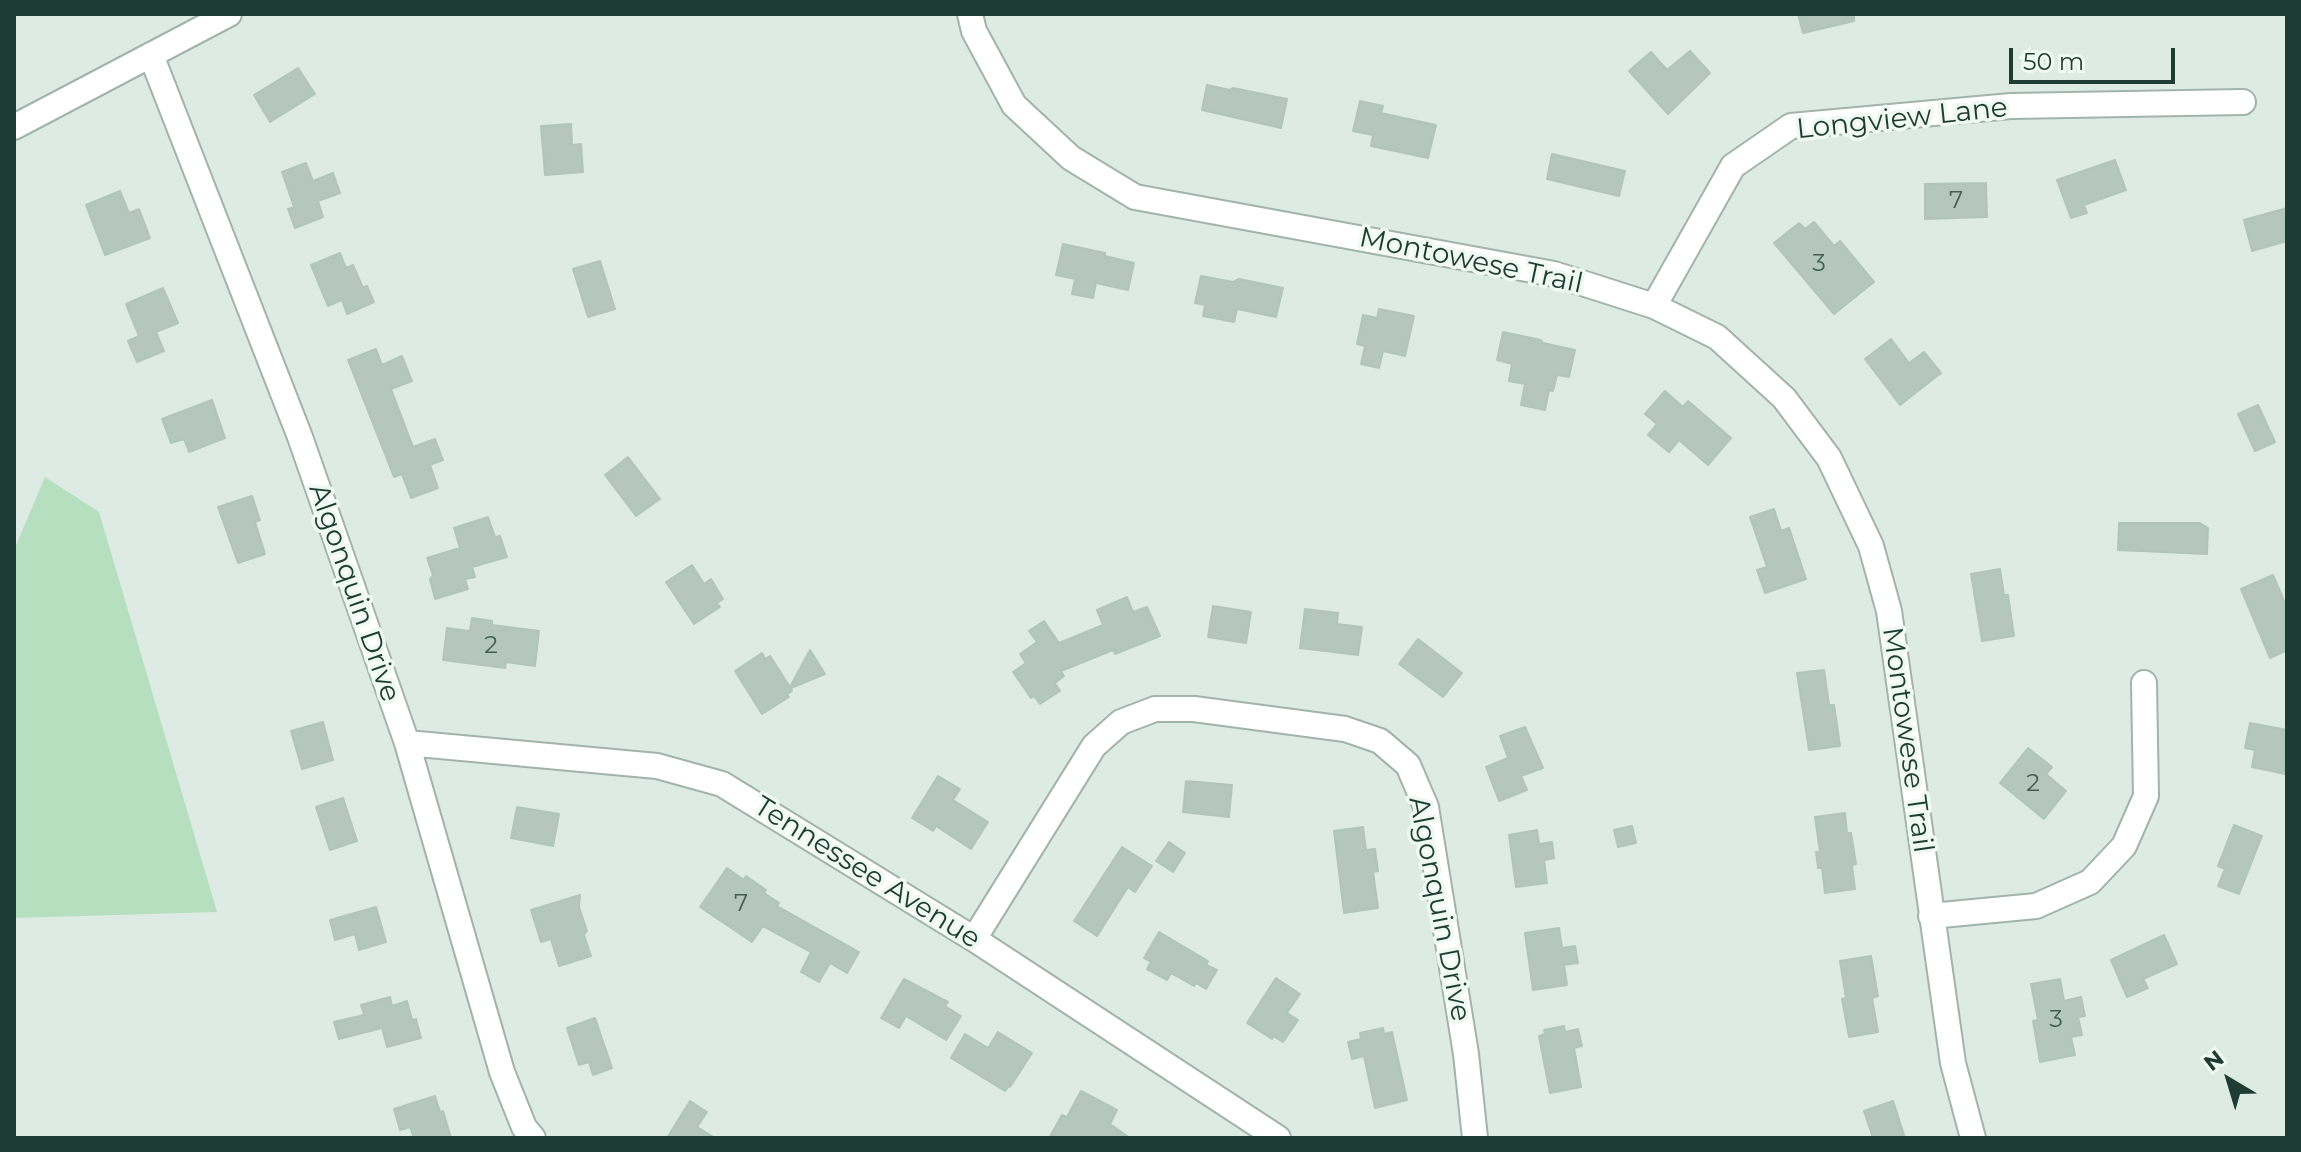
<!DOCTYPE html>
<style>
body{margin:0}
#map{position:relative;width:2301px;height:1152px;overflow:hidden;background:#deebe5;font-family:Montserrat,sans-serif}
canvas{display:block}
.frame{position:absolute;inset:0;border:16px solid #1e3c33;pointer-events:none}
.north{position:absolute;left:2189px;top:1040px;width:80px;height:80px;-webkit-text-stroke:6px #eff8f3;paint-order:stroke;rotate:322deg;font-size:22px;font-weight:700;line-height:32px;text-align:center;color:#1e3c33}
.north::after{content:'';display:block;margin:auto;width:28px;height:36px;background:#1e3c33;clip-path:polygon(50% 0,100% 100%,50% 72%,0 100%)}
.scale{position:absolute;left:2009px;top:48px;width:166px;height:36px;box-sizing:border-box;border:4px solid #1e3c33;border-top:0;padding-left:10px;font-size:24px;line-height:28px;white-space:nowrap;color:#1e3c33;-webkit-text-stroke:6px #eff8f3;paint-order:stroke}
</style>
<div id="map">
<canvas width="2301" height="1152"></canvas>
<div class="frame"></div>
<div class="north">N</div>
<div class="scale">50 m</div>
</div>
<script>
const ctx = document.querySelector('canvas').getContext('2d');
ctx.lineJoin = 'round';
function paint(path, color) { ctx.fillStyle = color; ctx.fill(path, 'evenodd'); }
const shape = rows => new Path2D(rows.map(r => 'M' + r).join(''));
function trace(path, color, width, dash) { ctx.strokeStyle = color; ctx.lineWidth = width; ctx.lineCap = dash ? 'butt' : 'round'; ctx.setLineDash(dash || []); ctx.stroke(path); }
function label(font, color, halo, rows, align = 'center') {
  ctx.font = font + ' Montserrat,sans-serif'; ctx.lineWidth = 7; ctx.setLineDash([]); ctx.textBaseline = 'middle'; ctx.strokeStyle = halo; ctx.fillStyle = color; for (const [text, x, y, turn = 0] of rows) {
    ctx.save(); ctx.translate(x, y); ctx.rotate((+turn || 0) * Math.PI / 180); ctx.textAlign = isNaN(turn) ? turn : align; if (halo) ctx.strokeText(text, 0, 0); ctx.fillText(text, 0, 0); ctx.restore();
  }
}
paint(shape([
 [45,477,99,512,217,912,14,918,14,550]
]), '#b5dfbf');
const building = shape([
 [1798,14,1854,14,1854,21,1803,33,1798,14],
 [1690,51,1710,73,1668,114,1629,71,1651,52,1667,70,1690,51],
 [298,68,315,94,270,122,254,95,298,68],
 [1207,85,1230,90,1233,88,1287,99,1281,128,1202,110,1207,85],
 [1360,101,1383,106,1381,113,1436,125,1428,158,1371,146,1373,135,1353,131,1360,101],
 [571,124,572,145,581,144,583,172,545,175,541,126,571,124],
 [1552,154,1625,171,1619,196,1547,179,1552,154],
 [2115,160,2126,190,2084,205,2087,213,2071,218,2057,180,2115,160],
 [306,163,313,181,333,173,340,193,318,201,323,217,295,228,288,209,294,207,282,172,306,163],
 [1986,183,1987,217,1925,219,1925,184,1986,183],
 [120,191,129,213,139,209,150,238,105,255,86,205,120,191],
 [2287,208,2287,241,2252,251,2244,220,2287,208],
 [1814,222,1834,246,1840,241,1874,282,1834,314,1774,243,1799,223,1805,229,1814,222],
 [1063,244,1105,253,1105,256,1134,263,1128,290,1096,283,1093,298,1072,294,1075,279,1056,275,1063,244],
 [340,253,346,268,353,265,363,288,367,286,374,302,347,314,342,300,328,306,311,265,340,253],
 [600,261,615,309,588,317,573,269,600,261],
 [1201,276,1233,282,1239,279,1283,288,1276,317,1237,309,1234,322,1203,316,1205,305,1195,303,1201,276],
 [163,288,178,323,156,332,164,351,137,362,128,341,139,336,126,304,163,288],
 [1379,309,1414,316,1405,356,1383,351,1379,368,1361,364,1365,346,1357,344,1363,315,1377,318,1379,309],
 [1503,332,1541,340,1543,343,1575,350,1569,377,1557,375,1553,391,1549,390,1545,410,1521,405,1525,384,1509,381,1512,364,1497,360,1503,332],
 [1891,339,1909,363,1924,352,1941,373,1900,405,1865,359,1891,339],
 [376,349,382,365,402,356,412,381,391,389,413,447,435,439,443,460,430,465,438,488,411,498,402,474,394,477,348,360,376,349],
 [1665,391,1683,407,1688,401,1731,438,1708,465,1679,440,1669,452,1648,435,1657,424,1645,414,1665,391],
 [212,400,225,438,189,452,184,439,171,443,162,419,212,400],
 [2258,405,2275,442,2255,451,2238,414,2258,405],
 [628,457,660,499,636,516,605,475,628,457],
 [252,496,260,520,255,522,265,554,238,563,218,507,252,496],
 [1774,509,1781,531,1789,528,1806,579,1765,593,1757,570,1767,567,1750,517,1774,509],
 [488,517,495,537,500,536,507,557,472,567,475,577,465,579,468,589,435,599,430,579,433,575,427,558,460,548,454,528,488,517],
 [2119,523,2200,523,2208,528,2207,554,2118,550,2119,523],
 [692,565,704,584,711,579,723,599,717,603,720,607,694,624,666,582,692,565],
 [2000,569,2004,595,2008,595,2014,636,1982,641,1971,574,2000,569],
 [2273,575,2287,608,2287,650,2270,658,2241,589,2273,575],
 [1127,597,1133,612,1147,607,1160,636,1115,654,1113,650,1061,671,1064,676,1055,683,1060,691,1040,704,1034,696,1031,698,1013,672,1026,663,1020,654,1037,642,1029,631,1044,621,1059,643,1103,625,1097,610,1127,597],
 [1213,606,1251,612,1246,643,1208,637,1213,606],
 [1305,609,1338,613,1337,624,1362,627,1358,655,1300,648,1305,609],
 [472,618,492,621,492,625,539,631,535,666,506,662,505,668,443,660,447,628,470,631,472,618],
 [1418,639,1462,673,1443,697,1399,664,1418,639],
 [810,650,825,674,791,688,792,691,787,694,789,697,762,714,735,671,762,653,765,659,770,656,790,687,810,650],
 [1824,670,1829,705,1834,705,1840,746,1809,750,1797,673,1824,670],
 [323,722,333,760,302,769,291,731,323,722],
 [2250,723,2287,730,2287,762,2285,774,2252,767,2255,750,2245,748,2250,723],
 [1525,727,1543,768,1521,776,1527,790,1499,801,1486,767,1508,758,1500,736,1525,727],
 [2028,748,2052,767,2046,774,2066,791,2044,819,2000,783,2028,748],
 [938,776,960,789,953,800,988,822,971,849,936,826,933,831,912,818,938,776],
 [1186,781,1232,785,1229,817,1183,812,1186,781],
 [343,798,357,841,330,850,316,807,343,798],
 [517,807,559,814,553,846,511,838,517,807],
 [1845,813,1847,833,1851,833,1856,864,1852,865,1855,889,1825,893,1822,868,1818,868,1816,852,1820,852,1815,817,1845,813],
 [2234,825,2262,836,2239,894,2218,886,2225,869,2218,866,2234,825],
 [1632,826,1636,843,1618,847,1614,830,1632,826],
 [1363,827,1366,850,1375,849,1378,871,1373,872,1378,908,1344,913,1334,831,1363,827],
 [1537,830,1539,844,1552,842,1554,858,1544,860,1547,883,1516,887,1509,835,1537,830],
 [1169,842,1185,853,1173,872,1156,861,1169,842],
 [1122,847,1152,866,1135,892,1128,887,1097,936,1074,921,1122,847],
 [727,868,744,880,746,876,766,890,764,893,779,903,777,906,859,952,847,973,830,963,819,982,801,972,811,952,763,926,752,942,700,907,727,868],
 [580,895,579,907,587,931,584,935,591,956,559,966,551,939,541,942,531,910,580,895],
 [376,907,386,942,359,950,355,934,335,940,330,920,376,907],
 [1559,928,1562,948,1575,946,1578,963,1564,965,1567,985,1533,990,1525,933,1559,928],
 [1159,932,1208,961,1206,965,1217,970,1206,989,1196,983,1194,986,1171,973,1167,980,1147,969,1151,962,1144,958,1159,932],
 [2164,935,2177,964,2143,979,2148,988,2127,997,2111,960,2164,935],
 [1871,956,1878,996,1872,998,1878,1032,1849,1037,1842,999,1846,998,1840,961,1871,956],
 [1276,978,1300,994,1287,1013,1298,1020,1283,1042,1273,1036,1272,1039,1247,1023,1276,978],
 [904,979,948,1002,945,1006,961,1016,946,1040,906,1016,899,1028,881,1018,904,979],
 [2060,979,2064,1001,2081,997,2085,1016,2078,1017,2082,1035,2071,1037,2075,1055,2040,1062,2033,1021,2038,1020,2031,984,2060,979],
 [390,997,392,1006,407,1001,412,1020,416,1019,421,1038,387,1047,382,1028,339,1039,334,1022,364,1015,361,1005,390,997],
 [595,1018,612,1068,593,1075,589,1062,579,1065,567,1028,595,1018],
 [1564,1026,1565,1032,1578,1029,1582,1046,1574,1048,1581,1087,1550,1093,1539,1036,1545,1034,1544,1030,1564,1026],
 [1383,1028,1384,1034,1392,1032,1407,1100,1375,1108,1364,1056,1352,1059,1348,1042,1361,1039,1360,1033,1383,1028],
 [998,1032,1032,1053,1010,1087,1009,1086,1005,1091,951,1058,965,1034,988,1048,998,1032],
 [1081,1091,1117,1110,1110,1124,1130,1138,1049,1138,1062,1115,1067,1117,1081,1091],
 [435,1096,440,1112,443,1111,451,1138,414,1138,410,1127,400,1130,394,1109,435,1096],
 [690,1101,707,1112,697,1127,715,1138,667,1138,690,1101],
 [1893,1101,1905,1138,1873,1138,1864,1111,1893,1101]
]);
paint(building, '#b4c6be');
trace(building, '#b1c5bc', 2);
const minor = shape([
 [970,14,974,31,1014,105,1071,158,1135,197,1554,274,1654,306,1717,337,1784,398,1829,458,1871,546,1889,611,1953,1063,1973,1138],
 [151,55,300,437,407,743,502,1072,524,1127,533,1138],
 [14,127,229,14],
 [1654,306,1733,166,1791,126,2011,106,2243,102],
 [407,743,657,766,722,784,974,939,1278,1138],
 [1931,916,2036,906,2090,882,2124,846,2146,796,2144,683],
 [974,939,1094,746,1121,722,1155,709,1194,709,1345,729,1380,741,1408,765,1426,807,1466,1054,1475,1138]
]);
trace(minor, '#a1b3ac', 28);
trace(minor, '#fff', 24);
label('24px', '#445e56', null, [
 ["7",1956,201],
 ["3",1819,264],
 ["2",491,646],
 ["2",2033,784],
 ["7",741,904],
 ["3",2056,1020]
]);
label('28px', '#1e3c33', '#eff8f3', [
 ["Longview Lane",1902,119,-6],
 ["Montowese Trail",1471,261,12],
 ["Algonquin Drive",354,593,71],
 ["Montowese Trail",1907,740,82],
 ["Tennessee Avenue",867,873,32],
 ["Algonquin Drive",1439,909,79]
]);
</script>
